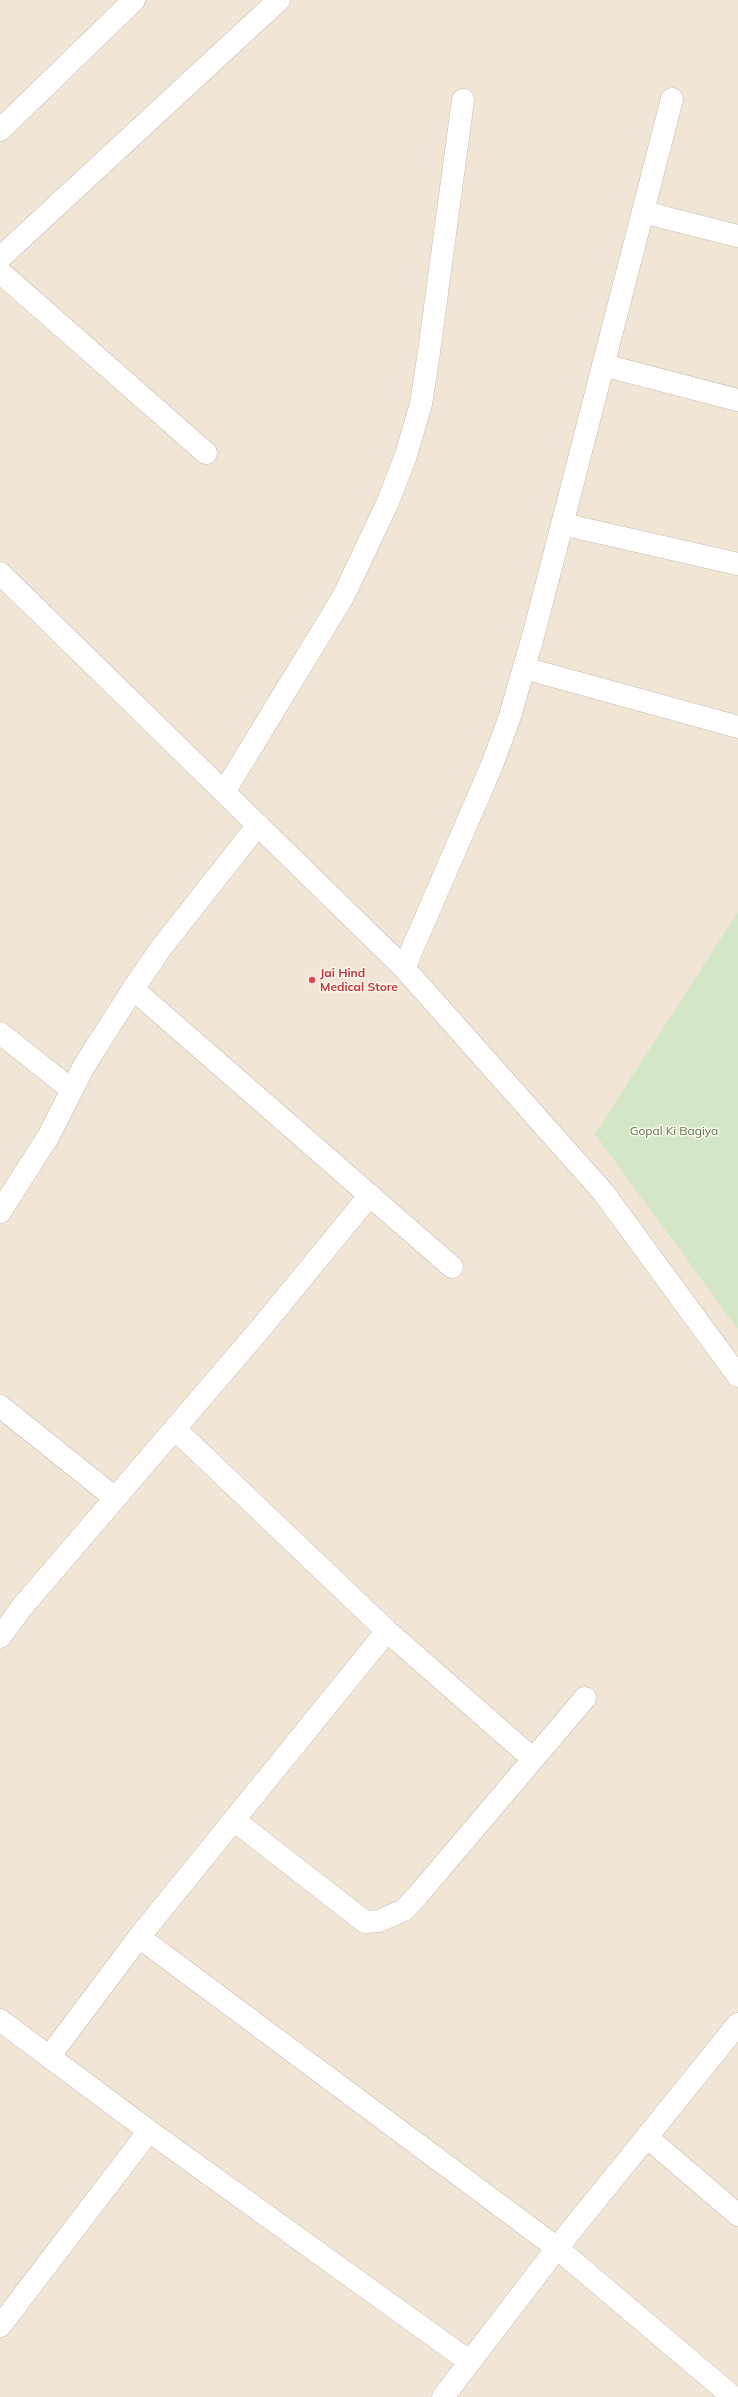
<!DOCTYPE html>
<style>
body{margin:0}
canvas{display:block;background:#faf3e7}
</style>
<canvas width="738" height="2397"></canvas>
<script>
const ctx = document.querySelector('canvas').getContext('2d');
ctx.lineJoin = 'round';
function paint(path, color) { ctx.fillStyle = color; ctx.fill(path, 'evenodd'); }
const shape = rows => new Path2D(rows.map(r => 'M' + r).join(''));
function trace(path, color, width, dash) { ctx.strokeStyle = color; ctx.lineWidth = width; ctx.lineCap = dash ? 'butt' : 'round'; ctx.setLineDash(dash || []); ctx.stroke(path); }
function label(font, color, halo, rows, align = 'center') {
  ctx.font = font + ' Mulish,sans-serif'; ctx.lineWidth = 3; ctx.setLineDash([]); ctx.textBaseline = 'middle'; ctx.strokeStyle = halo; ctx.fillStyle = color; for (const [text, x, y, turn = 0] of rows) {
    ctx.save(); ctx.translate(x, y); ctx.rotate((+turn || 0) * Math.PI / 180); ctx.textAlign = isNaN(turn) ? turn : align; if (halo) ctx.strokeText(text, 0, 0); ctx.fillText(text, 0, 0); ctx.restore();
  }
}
paint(shape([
 [0,0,738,0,738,2397,0,2397]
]), '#f1e5d6');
paint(shape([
 [738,912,738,1329,595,1134]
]), '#d3e6c6');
const street = shape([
 [0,130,134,0],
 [643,212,738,236],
 [0,258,279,0],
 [0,272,206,453],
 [603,365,738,400],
 [562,524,738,564],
 [0,573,404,968,603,1192,738,1376],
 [524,668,738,727],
 [224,792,343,597,388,502,406,455,421,404,429,352,463,100],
 [404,968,492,765,510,716,534,633,672,99],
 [133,989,452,1267],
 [0,1033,72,1090],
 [0,1212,48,1137,84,1066,133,989,161,948,258,825],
 [0,1406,115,1498],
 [175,1429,387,1631,533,1759],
 [0,1637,22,1607,261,1328,370,1195],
 [234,1820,365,1922,379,1921,404,1910,418,1895,585,1698],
 [139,1937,557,2248,733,2397],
 [0,2020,149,2131,470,2362],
 [49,2057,139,1937,387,1631],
 [648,2138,738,2215],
 [0,2326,149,2131],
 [443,2397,557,2248,738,2024]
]);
trace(street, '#cbbbae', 23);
trace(street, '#fff', 22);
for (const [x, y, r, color] of [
 [312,980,4,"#e0444e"]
]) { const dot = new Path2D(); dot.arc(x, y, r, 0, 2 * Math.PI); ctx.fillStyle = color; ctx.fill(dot); trace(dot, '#fdf7ed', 1.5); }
label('bold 12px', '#be3a42', '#fdf7ed', [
 ["Jai Hind",320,973],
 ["Medical Store",320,987]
], 'left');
label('12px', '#587b4a', '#fdf7ed', [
 ["Gopal Ki Bagiya",674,1131]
]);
</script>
